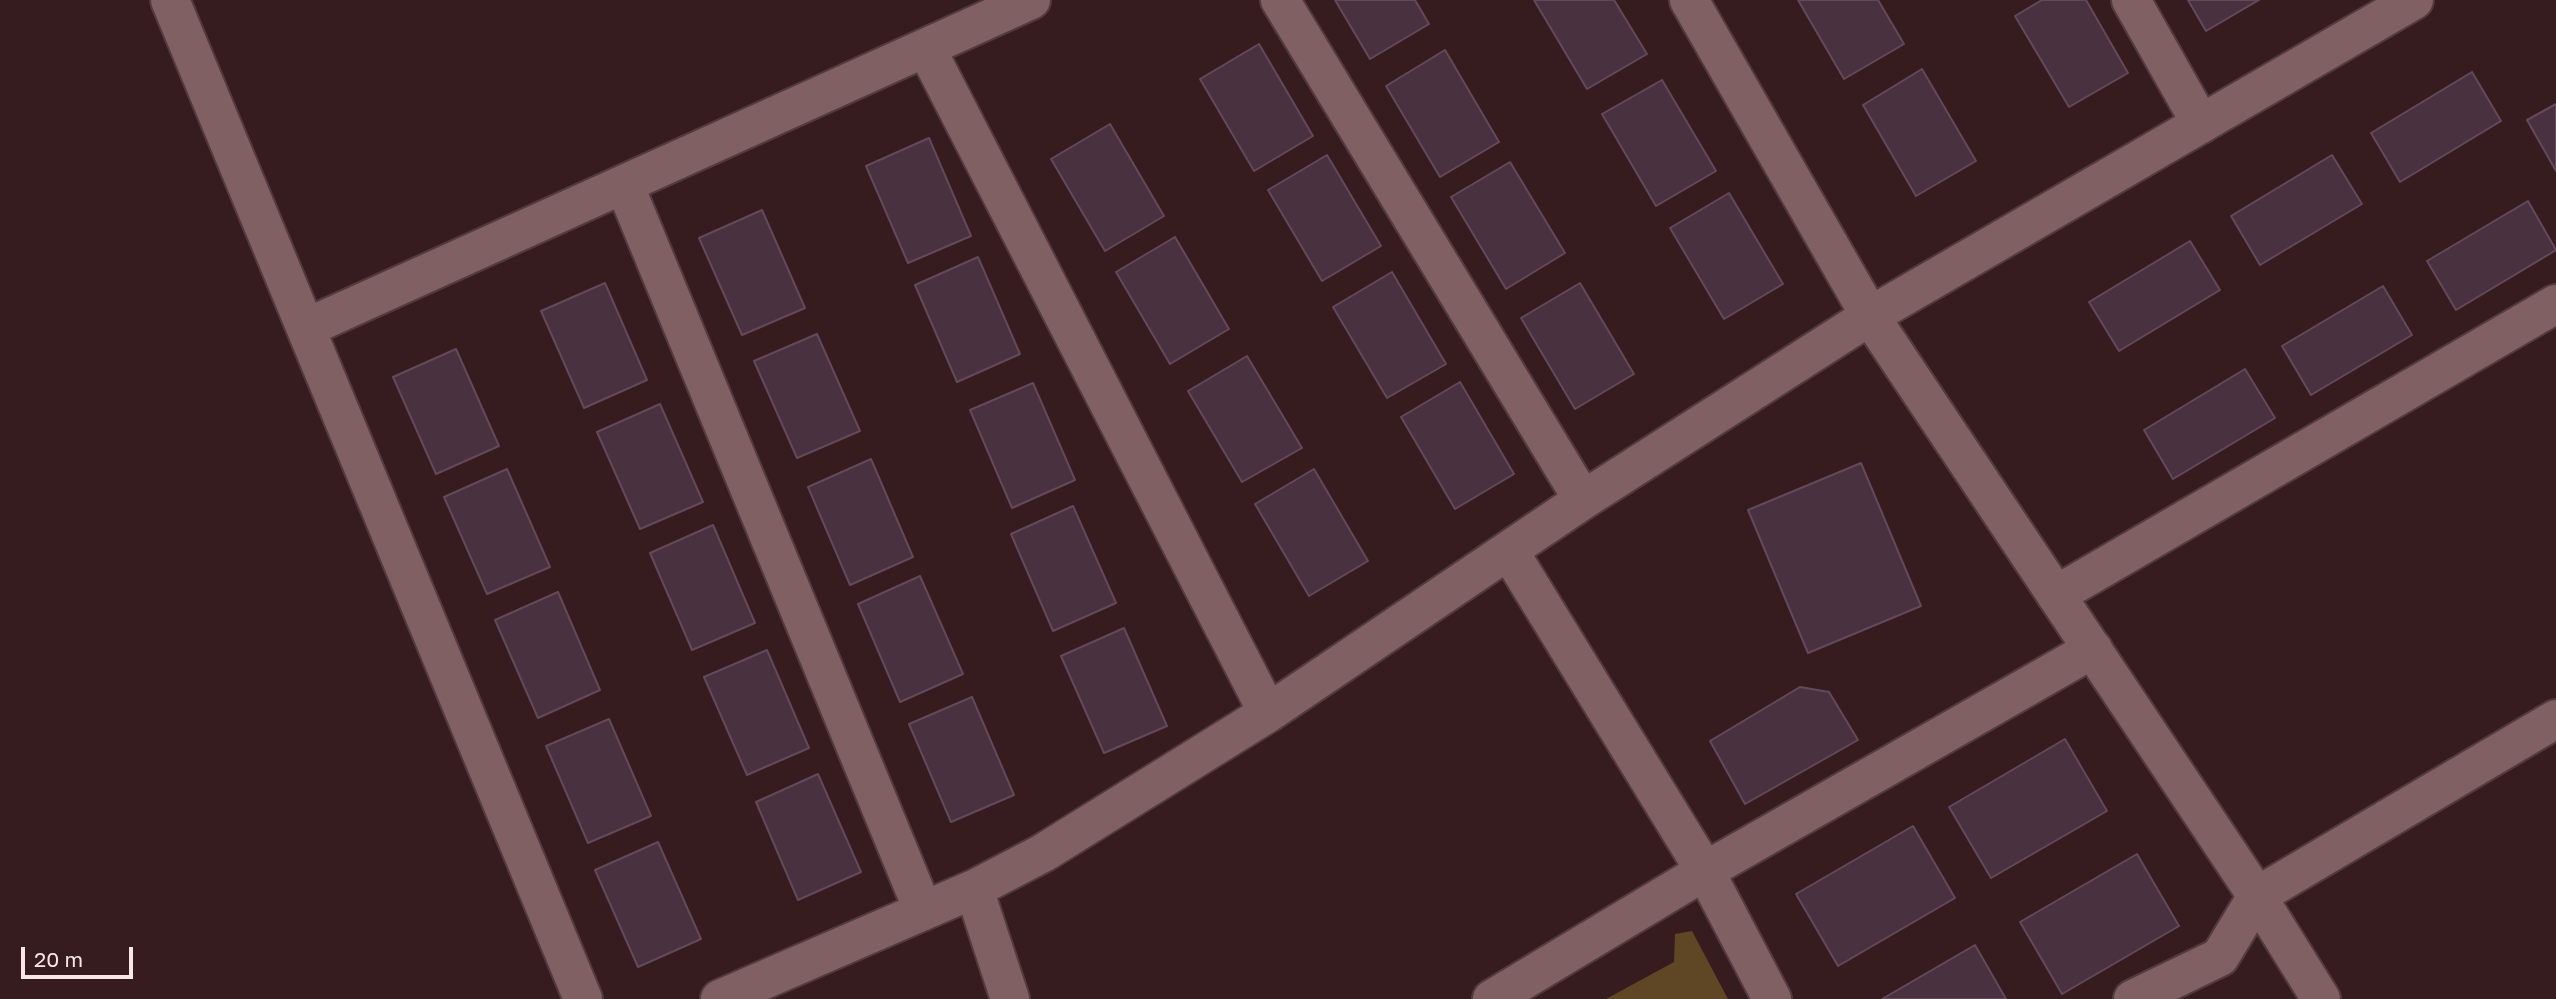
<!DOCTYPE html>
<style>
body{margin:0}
#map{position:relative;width:2556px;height:999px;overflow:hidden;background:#371c1f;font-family:"Golos Text",sans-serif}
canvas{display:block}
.scale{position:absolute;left:21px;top:947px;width:112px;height:32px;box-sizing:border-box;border:4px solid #f9e6e8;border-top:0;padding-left:9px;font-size:21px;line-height:24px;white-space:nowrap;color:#f9e6e8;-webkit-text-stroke:5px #371c1f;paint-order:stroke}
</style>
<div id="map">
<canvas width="2556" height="999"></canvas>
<div class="scale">20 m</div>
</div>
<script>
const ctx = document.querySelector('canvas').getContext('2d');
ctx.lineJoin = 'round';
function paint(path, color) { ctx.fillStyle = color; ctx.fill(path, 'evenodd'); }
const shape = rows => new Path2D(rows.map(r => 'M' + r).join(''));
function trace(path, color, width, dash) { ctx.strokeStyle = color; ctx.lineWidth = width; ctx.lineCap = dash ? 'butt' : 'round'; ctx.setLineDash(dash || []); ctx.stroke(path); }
paint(shape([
 [1692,931,1728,999,1606,999,1674,962,1675,934]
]), '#5f4624');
const building = shape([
 [1335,0,1415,0,1429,24,1370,59,1335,0],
 [1534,0,1614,0,1647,54,1587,89,1534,0],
 [1798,0,1878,0,1904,44,1844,79,1798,0],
 [2042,0,2086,0,2128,73,2069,107,2015,16,2042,0],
 [2188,0,2259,0,2206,31,2188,0],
 [1259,44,1313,136,1254,171,1200,79,1259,44],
 [1445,50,1499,142,1440,177,1386,86,1445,50],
 [1922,69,1976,161,1916,196,1863,105,1922,69],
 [2472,72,2501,121,2400,182,2371,133,2472,72],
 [1662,80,1716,171,1656,206,1602,114,1662,80],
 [2556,104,2556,171,2527,120,2556,104],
 [1110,124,1164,216,1105,251,1051,159,1110,124],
 [929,138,971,236,908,263,866,166,929,138],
 [1327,155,1381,246,1322,281,1268,190,1327,155],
 [2332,155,2362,204,2260,265,2231,216,2332,155],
 [1510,162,1565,253,1506,289,1451,197,1510,162],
 [1729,193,1783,284,1724,319,1670,228,1729,193],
 [2528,201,2556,250,2456,310,2427,261,2528,201],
 [762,210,805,308,742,335,699,238,762,210],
 [1175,237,1229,329,1170,364,1116,272,1175,237],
 [2190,241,2220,290,2119,351,2089,302,2190,241],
 [978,257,1020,354,957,382,915,285,978,257],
 [1392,272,1446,364,1387,398,1333,307,1392,272],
 [605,283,647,380,584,408,541,311,605,283],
 [1580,283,1634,374,1575,409,1521,318,1580,283],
 [2383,286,2412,335,2311,395,2282,346,2383,286],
 [817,334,860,431,797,458,754,361,817,334],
 [456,349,499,446,436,474,393,377,456,349],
 [1247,356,1302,448,1242,482,1188,391,1247,356],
 [2245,369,2275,418,2173,479,2144,430,2245,369],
 [1460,382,1514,474,1455,509,1401,417,1460,382],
 [1033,383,1075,480,1012,508,970,410,1033,383],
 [660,404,703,502,640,529,597,432,660,404],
 [871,459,913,557,850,585,808,487,871,459],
 [1861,463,1921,606,1808,653,1748,510,1861,463],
 [507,469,550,567,487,594,444,497,507,469],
 [1314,469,1368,561,1309,596,1255,504,1314,469],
 [1073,506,1116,603,1053,631,1011,534,1073,506],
 [713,525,755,623,692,650,650,553,713,525],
 [920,576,963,674,900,702,858,604,920,576],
 [558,592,600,690,538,718,495,620,558,592],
 [1124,628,1167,726,1104,753,1061,656,1124,628],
 [767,650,809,748,747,775,704,677,767,650],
 [1800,687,1829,692,1858,740,1745,804,1710,741,1800,687],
 [972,697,1014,795,951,822,909,724,972,697],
 [609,719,651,816,588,843,546,746,609,719],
 [2065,739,2107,811,1991,878,1949,807,2065,739],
 [818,774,861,872,798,900,756,802,818,774],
 [1913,826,1955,898,1838,966,1796,894,1913,826],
 [658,842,701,939,638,967,595,870,658,842],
 [2137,854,2179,926,2062,994,2020,922,2137,854],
 [1975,945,2006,999,1882,999,1975,945]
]);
paint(building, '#493140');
trace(building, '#63495a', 2);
const minor = shape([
 [170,0,583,999],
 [1280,0,1583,500],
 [2131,0,2201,124],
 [926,48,1268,713],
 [624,184,923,910],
 [308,327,1031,0],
 [1509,551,1705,871,1772,999],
 [2056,595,2556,304],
 [974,889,1010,999],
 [720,999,974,889,1043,853,1268,713,1583,500,1870,316],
 [1492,999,1705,871,2093,649],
 [2133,999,2220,957,2257,896,2556,719]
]);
const tertiary = shape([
 [1689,0,1870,316,2257,896,2321,999],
 [1870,316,2414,0]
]);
trace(minor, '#523b3f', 42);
trace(tertiary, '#523b3f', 42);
trace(minor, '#806063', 38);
trace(tertiary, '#806063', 38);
</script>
